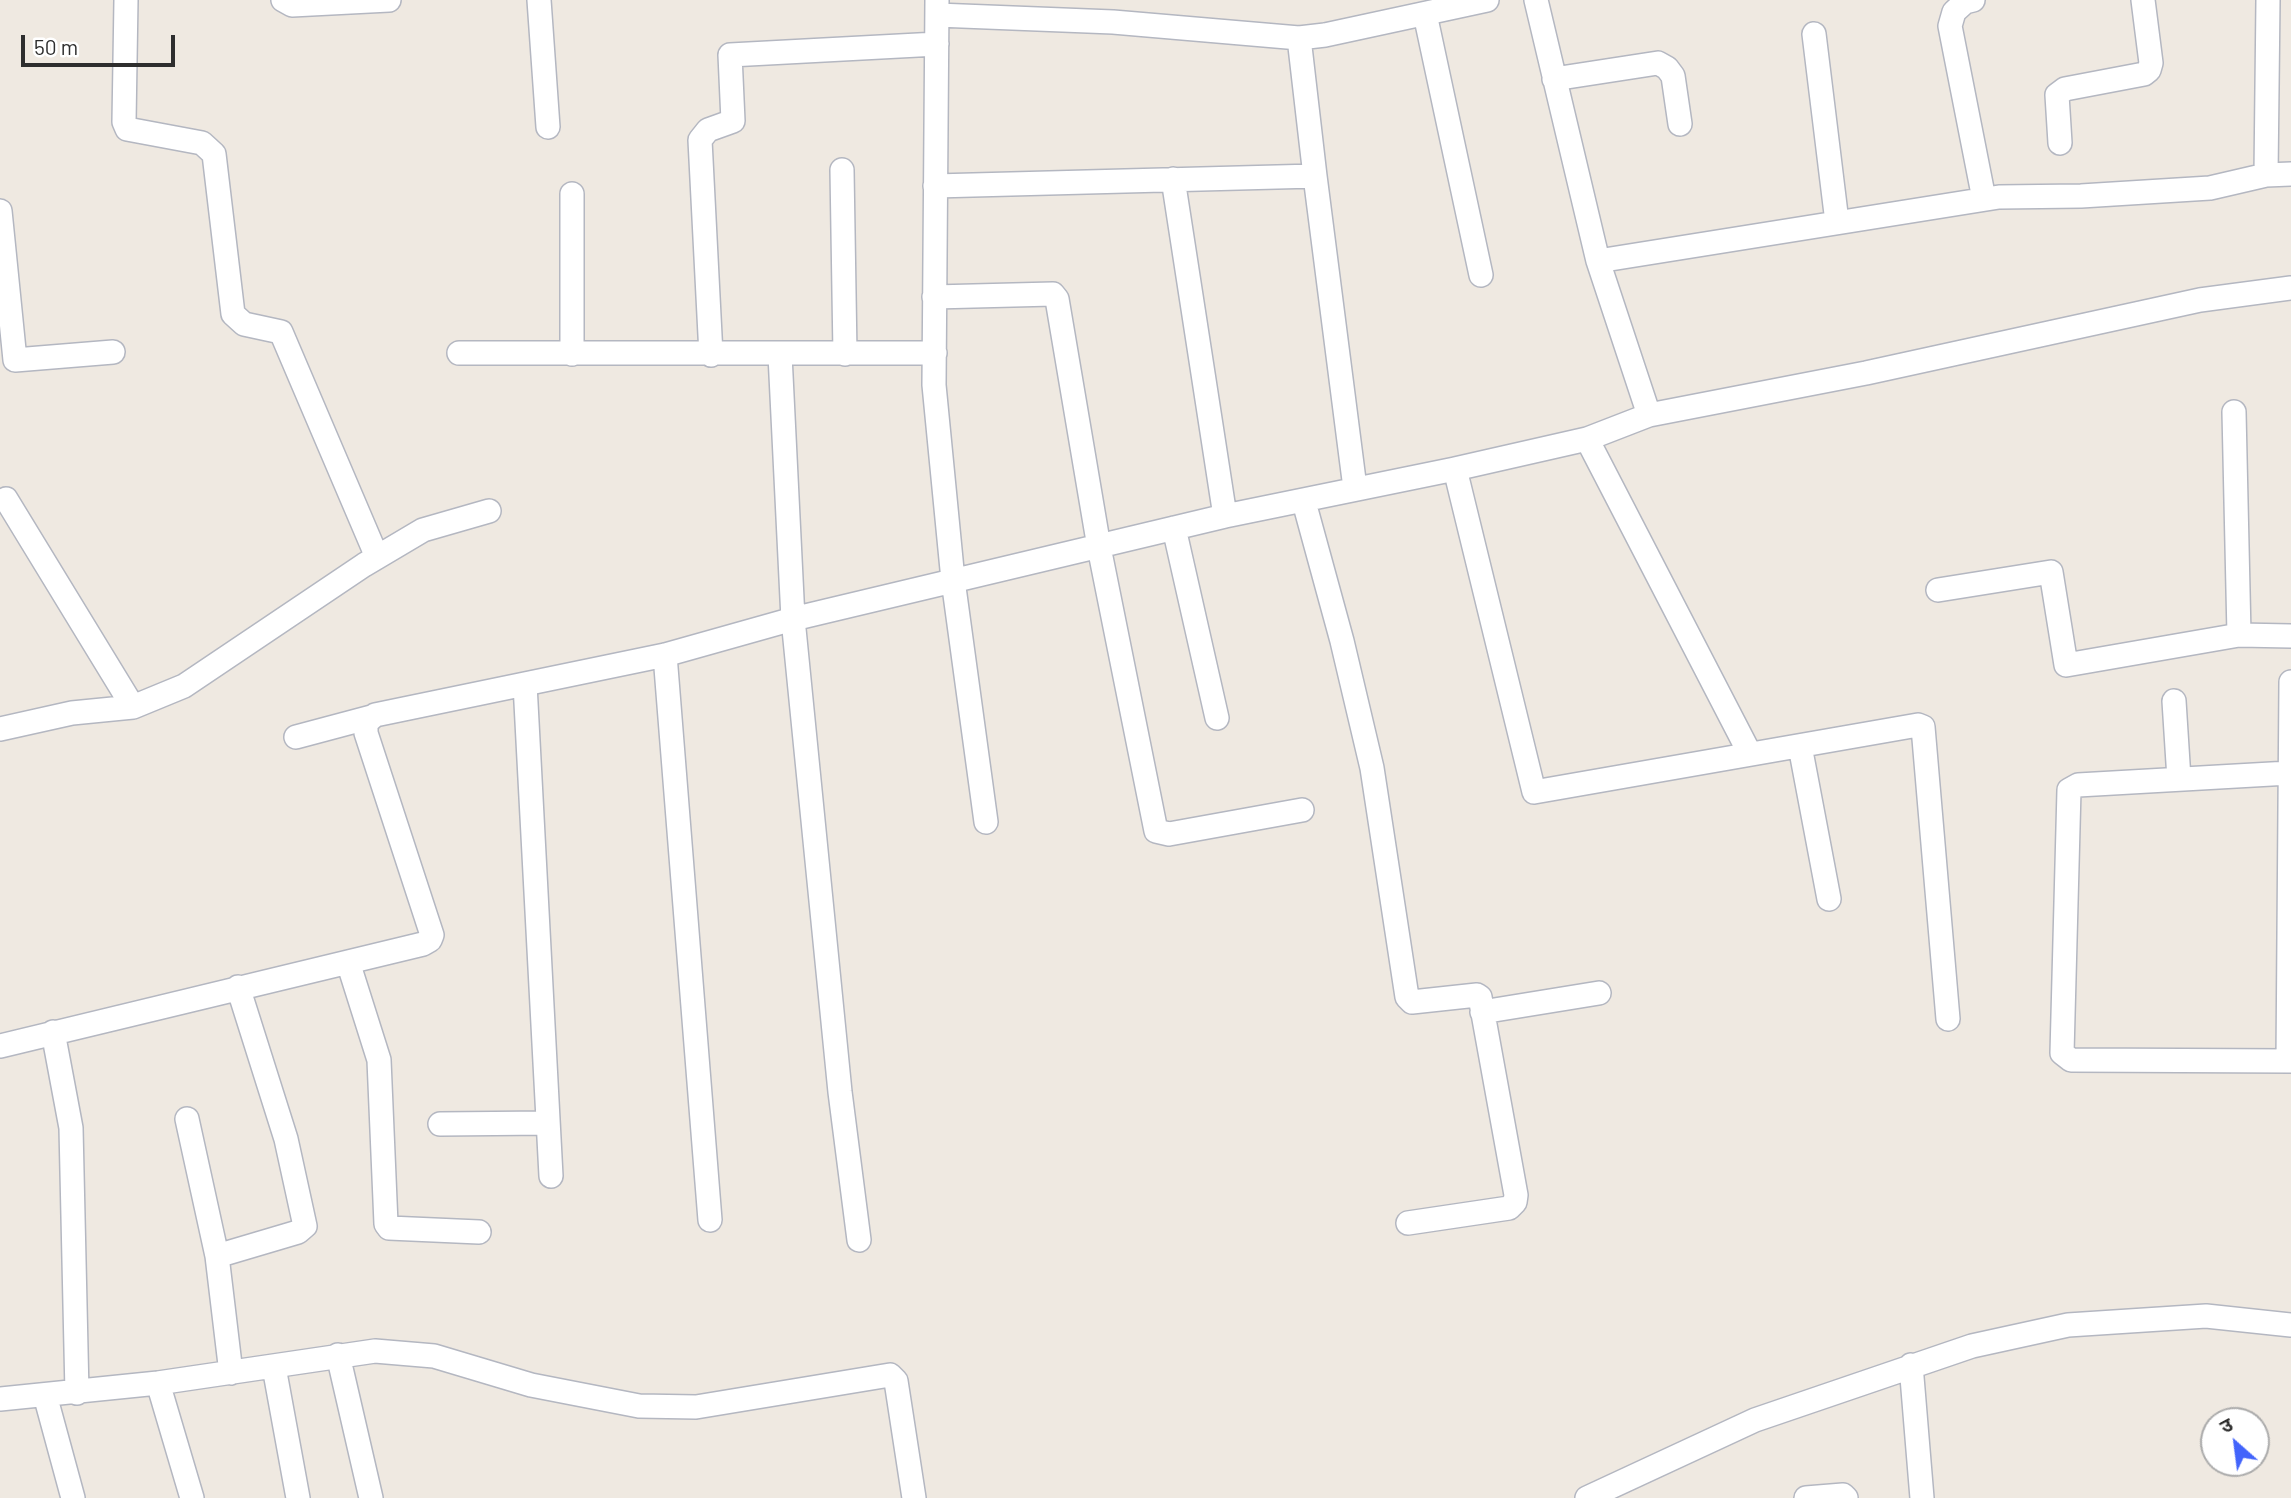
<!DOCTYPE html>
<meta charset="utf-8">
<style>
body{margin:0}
#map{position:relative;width:2291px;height:1498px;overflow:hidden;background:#efe9e1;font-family:Barlow,"Noto Sans Devanagari",sans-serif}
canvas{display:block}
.north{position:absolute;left:2200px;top:1407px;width:70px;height:70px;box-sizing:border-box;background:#fff;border:2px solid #ababab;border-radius:50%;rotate:332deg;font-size:19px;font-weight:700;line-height:28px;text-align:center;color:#2e2e2e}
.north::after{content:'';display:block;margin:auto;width:24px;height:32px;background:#4264fb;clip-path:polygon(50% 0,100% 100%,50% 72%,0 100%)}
.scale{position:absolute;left:21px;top:35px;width:154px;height:32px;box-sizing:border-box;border:4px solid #2e2e2e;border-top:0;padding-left:9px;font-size:21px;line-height:24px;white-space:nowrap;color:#2e2e2e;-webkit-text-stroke:5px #fff;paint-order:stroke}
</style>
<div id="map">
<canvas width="2291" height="1498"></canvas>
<div class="north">उ</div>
<div class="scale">50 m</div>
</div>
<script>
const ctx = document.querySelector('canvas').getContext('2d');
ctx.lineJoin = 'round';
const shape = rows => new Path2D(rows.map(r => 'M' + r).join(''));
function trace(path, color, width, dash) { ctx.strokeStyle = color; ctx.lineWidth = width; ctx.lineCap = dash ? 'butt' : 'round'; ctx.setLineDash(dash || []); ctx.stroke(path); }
const minor = shape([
 [126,0,124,122,127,129,202,143,214,154,233,314,244,324,281,332,377,557],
 [283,0,292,5,389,0],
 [539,0,548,127],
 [937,0,934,385,953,580,986,822],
 [1536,0,1598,261,1649,415,1866,373,2200,300,2291,288],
 [1973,0,1965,2,1954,12,1950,26,1984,199],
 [1425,14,1481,275],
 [937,15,1113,22,1299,38,1325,35,1487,0],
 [1814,34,1837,222],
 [1299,38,1315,176],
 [1554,79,1658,63,1667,68,1673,76,1680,124],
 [2060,143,2057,95,2065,89,2144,74,2149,70,2151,63,2143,0],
 [842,170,845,354],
 [2266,175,2291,174],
 [1173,179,1225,516],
 [935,186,1315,176,1355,488],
 [0,211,15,360,113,352],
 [1598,261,1999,197,2081,196,2210,188,2266,175,2268,0],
 [934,297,1053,294,1057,299,1099,547,1156,831,1169,834,1302,810],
 [459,353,935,353],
 [572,354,572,194],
 [711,355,700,140,708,130,733,121,730,55,937,44],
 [780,355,793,619,840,1092,859,1240],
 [2234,412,2239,635],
 [1587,439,1750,754],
 [1455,469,1587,439,1649,415],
 [6,499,133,707],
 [1304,502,1342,641,1372,768,1407,997,1412,1002,1477,995,1480,997,1516,1195,1515,1202,1509,1208,1408,1223],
 [1174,528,1217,718],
 [1938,590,2051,572,2066,665,2239,635,2291,636],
 [665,655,710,1220],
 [525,684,551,1176],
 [2174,701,2179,779],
 [0,729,72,713,133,707,184,686,364,565,423,530,489,511],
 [296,737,371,717],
 [1800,746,1829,899],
 [2289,773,2078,785,2069,790,2062,1053,2071,1060,2291,1061],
 [348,962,379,1060,386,1224,389,1228,479,1232],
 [1482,1012,1599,993],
 [53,1032,71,1128,77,1393],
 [0,1046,423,944,430,940,432,935,366,733,366,723,375,715,665,655,793,619,1225,516,1455,469,1534,792,1918,725,1923,727,1948,1019],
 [2288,1061,2291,682],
 [187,1119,217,1256,231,1373],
 [440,1124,548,1123],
 [217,1256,298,1232,305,1226,286,1139,238,987],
 [338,1355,371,1498],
 [1911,1365,1922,1498],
 [274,1367,298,1498],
 [158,1383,192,1498],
 [45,1395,73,1498],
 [0,1399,158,1383,375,1351,434,1356,531,1385,639,1406,696,1407,890,1375,896,1381,914,1498],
 [1587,1498,1755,1420,1972,1346,2068,1325,2206,1316,2291,1325],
 [1806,1498,1843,1495,1846,1498]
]);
trace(minor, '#b4b7c1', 26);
trace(minor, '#fff', 23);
</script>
